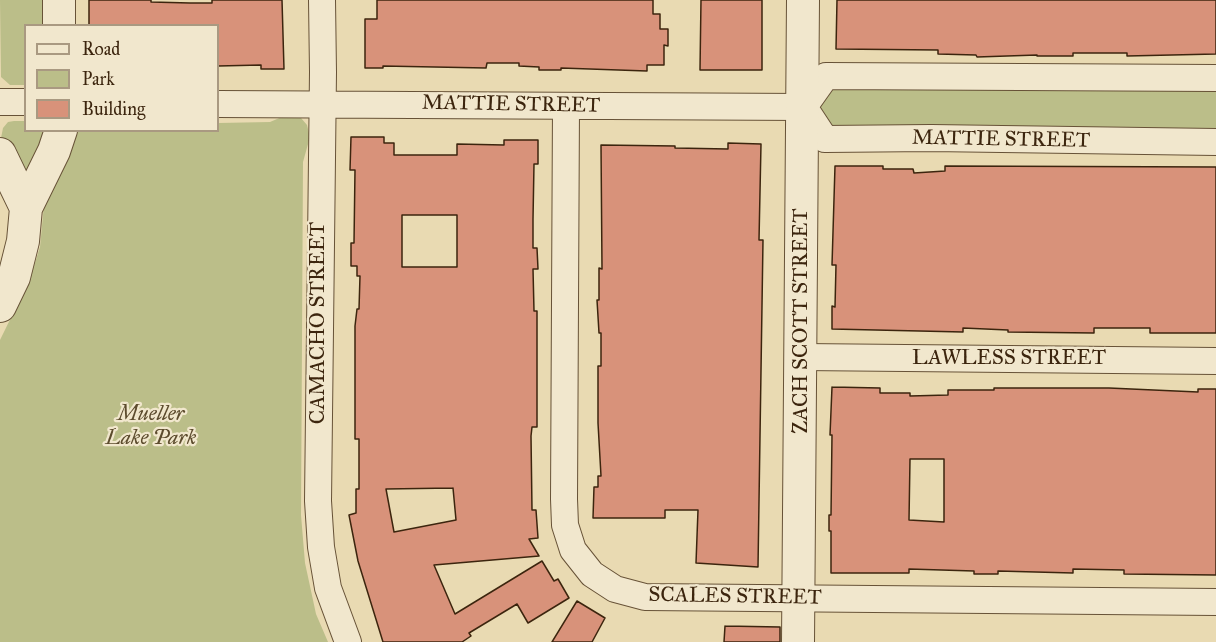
<!DOCTYPE html>
<style>
body{margin:0}
#map{position:relative;width:1216px;height:642px;overflow:hidden;background:#e9dab2;font-family:"IM FELL Great Primer",serif}
canvas{display:block}
.legend{position:absolute;left:24px;top:24px;width:195px;height:108px;box-sizing:border-box;background:#f1e7cd;border:2px solid #a99981;margin:0;padding:8px 10px;list-style:none;font-size:18px;color:#3c250e}
.legend li{display:flex;align-items:center;gap:12px;height:30px}
.legend b{width:30px;border:2px solid #a99981}
</style>
<div id="map">
<canvas width="1216" height="642"></canvas>
<ul class="legend">
<li><b style="height:8px;background:#f1e7cd"></b>Road</li>
<li><b style="height:16px;background:#bbbe89"></b>Park</li>
<li><b style="height:16px;background:#d8927a"></b>Building</li>
</ul>
</div>
<script>
const ctx = document.querySelector('canvas').getContext('2d');
ctx.lineJoin = 'round';
function paint(path, color) { ctx.fillStyle = color; ctx.fill(path, 'evenodd'); }
const shape = rows => new Path2D(rows.map(r => 'M' + r).join(''));
function trace(path, color, width, dash) { ctx.strokeStyle = color; ctx.lineWidth = width; ctx.lineCap = dash ? 'butt' : 'round'; ctx.setLineDash(dash || []); ctx.stroke(path); }
function label(font, color, halo, rows, align = 'center') {
  ctx.font = font + ' "IM FELL Great Primer",serif'; ctx.lineWidth = 4.5; ctx.setLineDash([]); ctx.textBaseline = 'middle'; ctx.strokeStyle = halo; ctx.fillStyle = color; for (const [text, x, y, turn = 0] of rows) {
    ctx.save(); ctx.translate(x, y); ctx.rotate((+turn || 0) * Math.PI / 180); ctx.textAlign = isNaN(turn) ? turn : align; if (halo) ctx.strokeText(text, 0, 0); ctx.fillText(text, 0, 0); ctx.restore();
  }
}
paint(shape([
 [0,0,50,0,50,25,26,26,25,85,10,85,1,77],
 [830,87,1216,88,1216,133,828,131,820,119,821,96],
 [294,115,301,118,307,125,310,137,303,162,301,515,305,563,316,614,328,642,0,642,0,340,29,281,40,247,45,194,71,131,218,130,218,123,270,122,284,116],
 [14,121,25,121,26,130,47,131,28,179,1,138,3,128,8,122]
]), '#bbbe89');
const building = shape([
 [89,0,151,0,151,2,190,3,212,3,212,0,282,0,284,69,261,69,261,65,218,66,218,26,89,26,89,0],
 [377,0,653,0,653,14,660,14,660,29,668,29,668,46,664,45,664,65,647,65,647,71,561,68,561,70,539,70,539,67,519,66,519,63,487,63,486,68,383,66,383,68,365,68,365,19,377,19,377,0],
 [701,0,762,0,762,70,700,70,701,0],
 [837,0,1216,0,1216,54,1127,56,1127,53,1073,53,1073,56,1037,56,1037,55,977,57,976,55,938,54,938,50,836,49,837,0],
 [351,137,384,137,384,143,394,143,394,155,457,155,457,144,504,145,504,140,538,140,538,164,534,164,533,219,533,248,537,248,538,269,533,269,534,311,537,311,537,427,532,427,531,436,532,510,536,510,538,538,529,539,539,556,434,565,455,614,542,561,554,581,558,579,569,598,528,623,517,604,469,633,471,636,462,642,383,642,358,561,349,515,356,513,356,489,359,489,359,439,355,439,355,326,357,309,359,309,360,276,357,276,357,266,351,266,351,243,354,243,355,170,350,170,351,137],
 [402,215,457,215,457,267,402,267,402,215],
 [453,488,456,520,394,532,386,489,453,488],
 [728,143,761,144,759,240,763,240,758,567,696,563,698,510,665,510,665,518,593,518,594,487,598,487,598,476,601,476,598,423,598,366,601,366,601,333,599,333,597,300,599,300,599,268,602,269,601,145,675,146,675,148,728,149,728,143],
 [835,166,883,166,883,169,913,169,914,173,945,171,945,166,1216,167,1216,333,1150,333,1150,328,1094,328,1094,333,1008,332,1008,330,963,328,963,332,832,329,832,306,835,307,836,265,832,265,835,166],
 [832,387,880,388,880,393,910,393,910,396,948,395,948,390,994,390,994,388,1109,388,1198,392,1198,389,1216,389,1216,575,1124,574,1124,570,1073,569,1073,573,998,571,998,574,974,574,974,571,909,569,909,573,831,573,831,531,829,531,829,515,831,515,832,435,830,435,832,387],
 [910,459,944,459,944,522,909,520,910,459],
 [577,601,605,618,592,642,552,642,577,601],
 [725,626,780,627,780,642,724,642,725,626]
]);
paint(building, '#d8927a');
trace(building, '#3c250e', 1.5);
const minor = shape([
 [322,0,323,72,318,501,321,547,328,588,348,642],
 [0,102,26,102],
 [218,104,804,107],
 [566,106,564,499,565,525,573,550,592,574,615,589,645,597,1216,602],
 [804,107,825,139,931,138,1216,142],
 [804,107,826,76,1216,78],
 [802,357,1216,361]
]);
const tertiary = shape([
 [59,26,59,0],
 [0,154,26,208],
 [0,306,14,277,23,241,26,208,54,151,61,130],
 [798,642,803,0]
]);
trace(minor, '#675237', 28);
trace(tertiary, '#675237', 34);
trace(minor, '#f1e7cd', 26);
trace(tertiary, '#f1e7cd', 32);
label('21px', '#3c250e', '#f1e7cd', [
 ["MATTIE STREET",511,105,1],
 ["MATTIE STREET",1001,140,1],
 ["ZACH SCOTT STREET",802,321,-90],
 ["CAMACHO STREET",319,323,-90],
 ["LAWLESS STREET",1009,359],
 ["SCALES STREET",735,597,1]
]);
label('italic 21px', '#5c4b2d', '#f1e7cd', [
 ["Mueller",151,415],
 ["Lake Park",151,439]
]);
</script>
